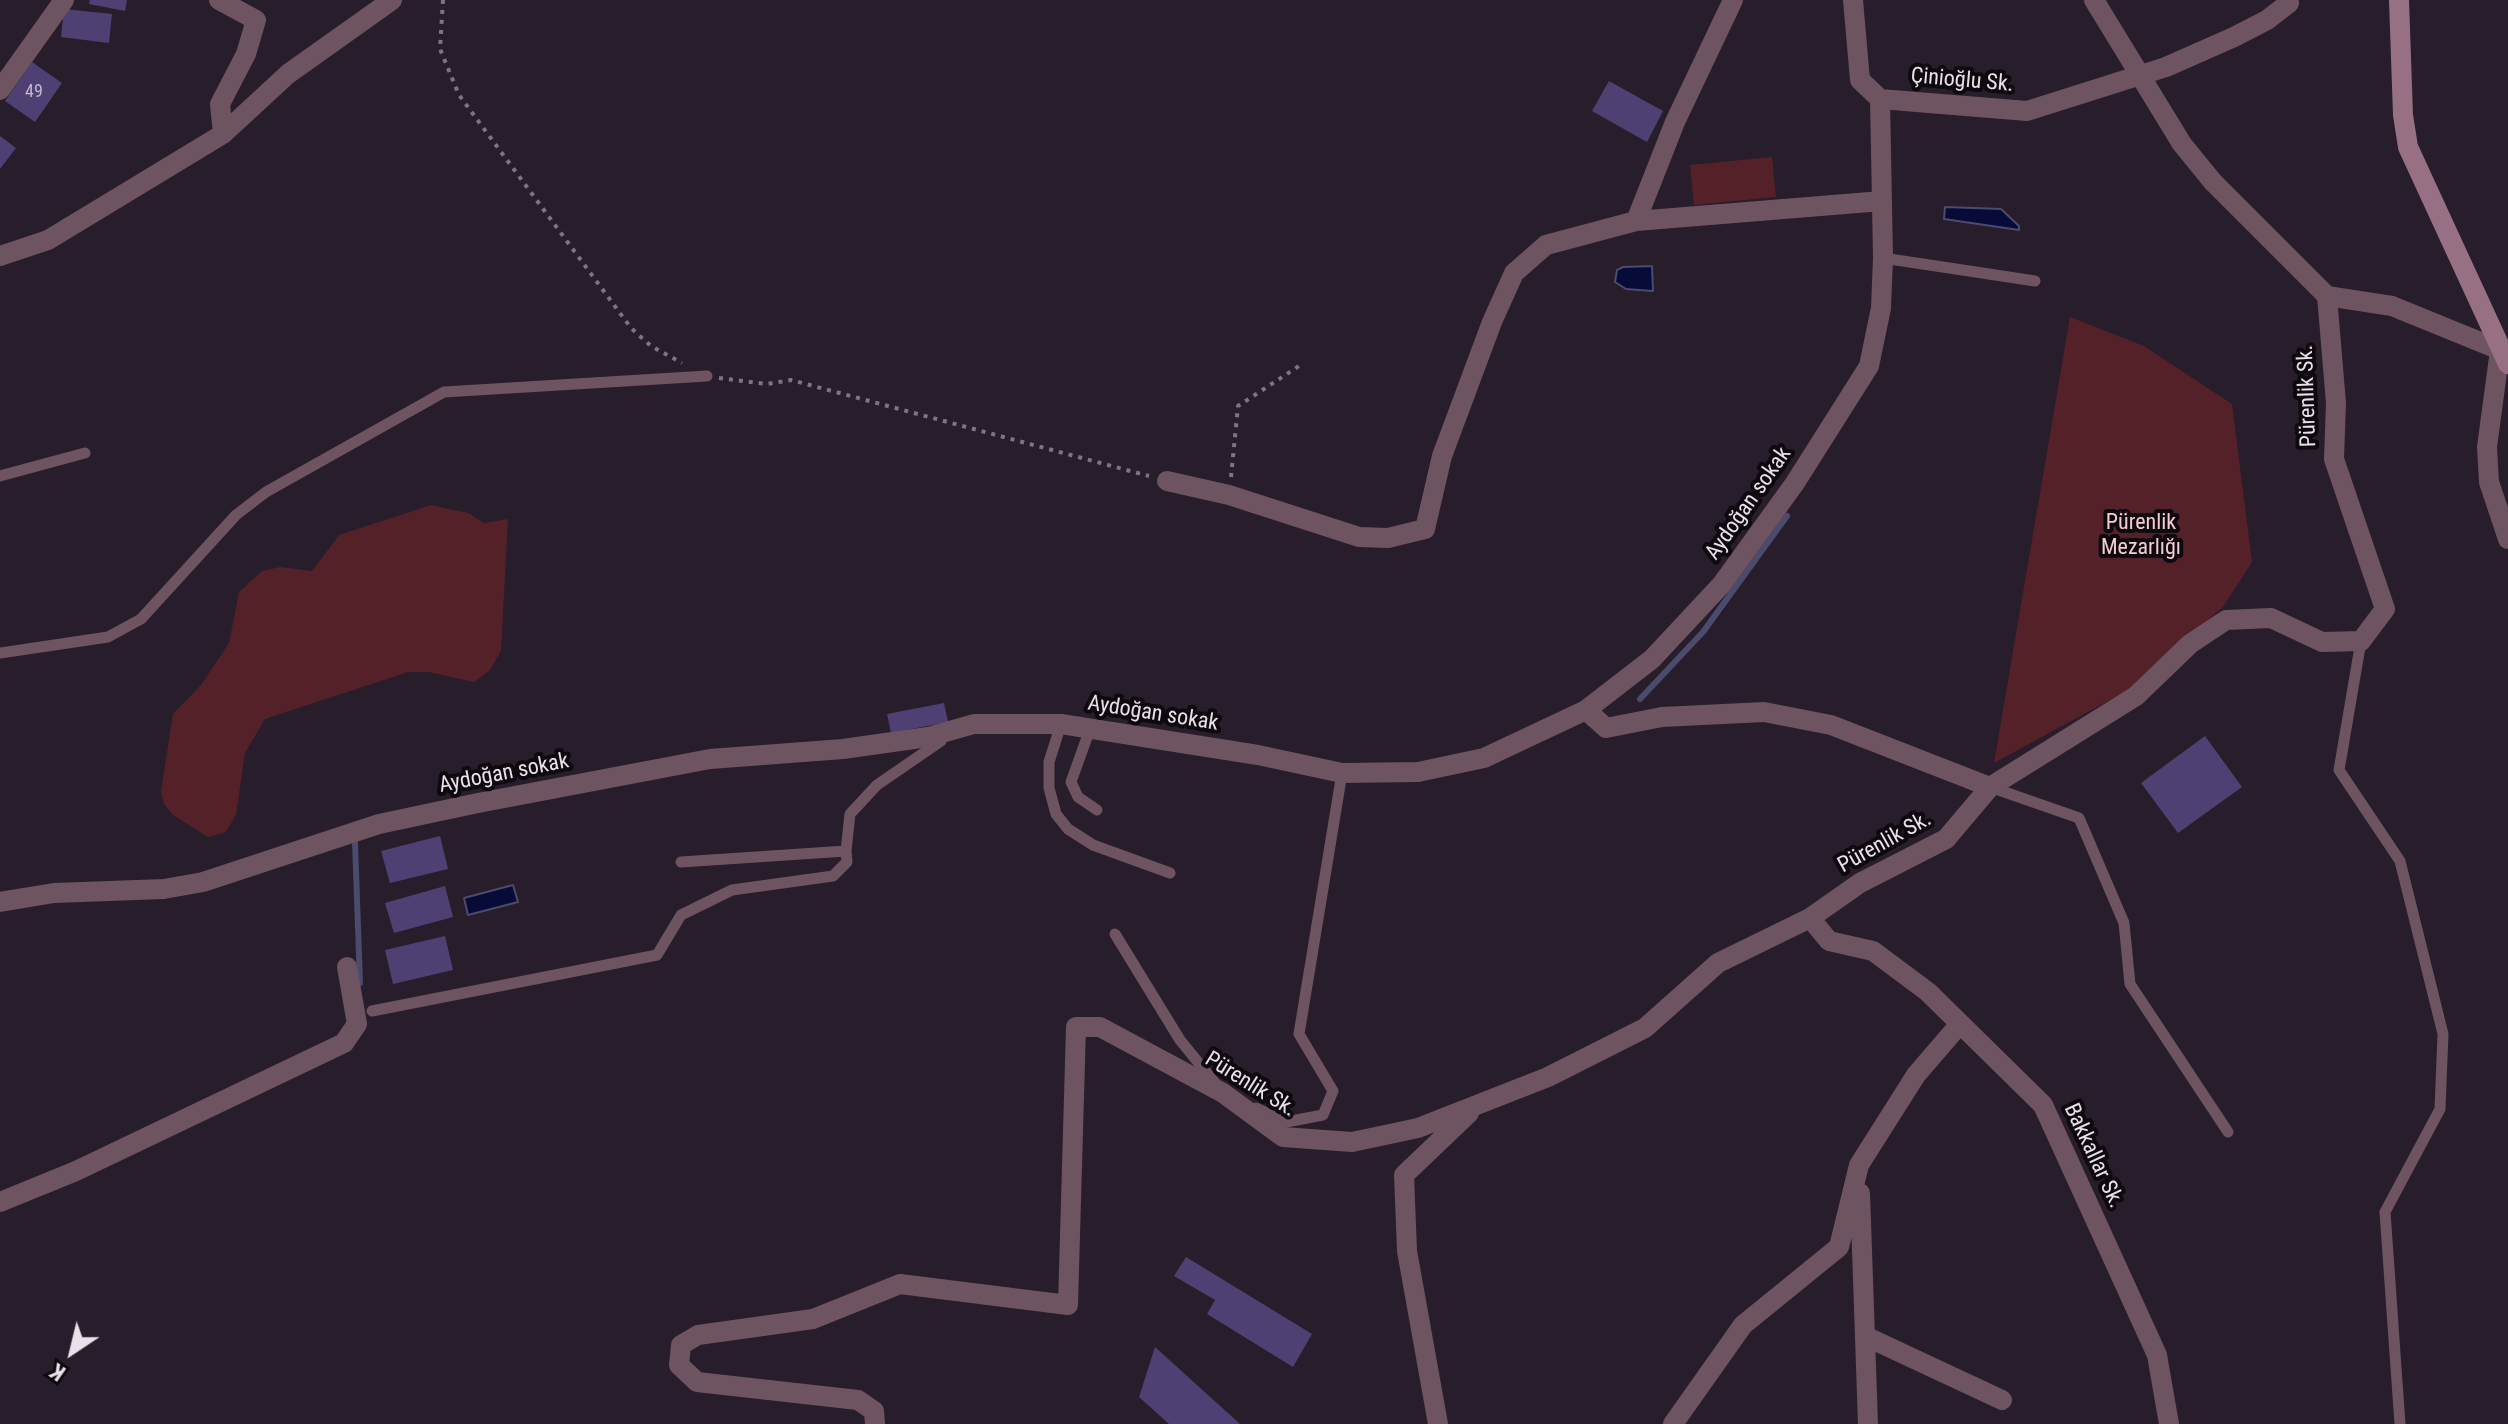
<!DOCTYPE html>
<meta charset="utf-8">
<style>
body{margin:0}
#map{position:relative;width:2508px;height:1424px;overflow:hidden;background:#281d2a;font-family:"Roboto Condensed",sans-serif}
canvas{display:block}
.north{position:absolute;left:32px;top:1312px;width:80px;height:80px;-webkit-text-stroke:6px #0e090f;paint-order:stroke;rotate:215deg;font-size:22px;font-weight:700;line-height:32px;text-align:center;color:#e9e1ea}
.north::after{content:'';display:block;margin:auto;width:28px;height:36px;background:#e9e1ea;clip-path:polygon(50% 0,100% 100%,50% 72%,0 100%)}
</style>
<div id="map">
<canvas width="2508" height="1424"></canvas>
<div class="north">K</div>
</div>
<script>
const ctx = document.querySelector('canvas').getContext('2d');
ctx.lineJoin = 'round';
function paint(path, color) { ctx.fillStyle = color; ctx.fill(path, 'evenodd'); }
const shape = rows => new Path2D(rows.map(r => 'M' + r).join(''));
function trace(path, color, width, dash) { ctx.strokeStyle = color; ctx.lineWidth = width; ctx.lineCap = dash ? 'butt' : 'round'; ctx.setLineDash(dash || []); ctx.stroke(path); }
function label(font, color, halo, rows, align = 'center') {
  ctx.font = font + ' "Roboto Condensed",sans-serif'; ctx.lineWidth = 8; ctx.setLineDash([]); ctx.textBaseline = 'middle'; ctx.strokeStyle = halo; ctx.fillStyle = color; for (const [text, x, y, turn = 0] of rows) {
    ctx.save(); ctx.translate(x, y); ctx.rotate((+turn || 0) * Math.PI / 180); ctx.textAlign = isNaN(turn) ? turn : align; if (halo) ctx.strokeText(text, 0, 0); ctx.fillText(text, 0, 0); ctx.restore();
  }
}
paint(shape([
 [1772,157,1776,197,1694,205,1690,165],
 [2070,317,2144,346,2232,404,2252,562,2223,607,2130,689,1994,763],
 [431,505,468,513,484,523,508,519,501,651,490,670,474,682,429,672,408,672,265,719,245,753,236,815,226,832,208,837,173,815,164,804,161,791,173,714,201,685,229,643,239,592,262,571,280,567,312,571,339,535]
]), '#542128');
const water = shape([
 [1945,207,2001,209,2019,226,2019,230,1944,219,1945,207],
 [1652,266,1653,291,1626,289,1615,282,1617,270,1623,267,1652,266],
 [513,885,518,902,468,915,464,898,513,885]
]);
paint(water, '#070b37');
trace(water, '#4b4b6d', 2);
trace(shape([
 [1640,699,1703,632,1787,516],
 [355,843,360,983]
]), '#4b4b6d', 6);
paint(shape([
 [90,0,127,0,125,11,89,4],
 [64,9,112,14,109,43,61,37],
 [32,62,62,83,35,122,5,101],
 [1609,81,1663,111,1647,142,1592,111],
 [0,136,16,148,0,169],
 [944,703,948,722,891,733,887,714],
 [2205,736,2242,787,2178,833,2141,783],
 [440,836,448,869,390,883,381,851],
 [445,886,453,917,394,933,385,903],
 [445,936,453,970,393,984,385,950],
 [1186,1257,1312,1334,1293,1367,1207,1314,1215,1300,1174,1276],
 [1155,1347,1240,1424,1169,1424,1139,1397]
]), '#4f4073');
trace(shape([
 [443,0,440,49,459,95,631,328,651,346,682,363],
 [719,378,767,384,791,380,1149,476],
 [1231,477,1238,406,1302,364]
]), '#7e7580', 4, [4, 6]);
trace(shape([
 [1883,258,2035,281],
 [0,476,85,453],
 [2361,641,2339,770,2400,861,2443,1034,2440,1109,2385,1212,2400,1424],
 [0,653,108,637,141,619,236,515,266,492,444,392,707,376],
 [1061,724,1049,762,1049,788,1056,814,1068,829,1093,845,1170,873],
 [1090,729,1071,782,1078,797,1097,810],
 [1990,787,2079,818,2124,923,2130,984,2228,1132],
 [681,862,846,851,850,814,877,785,941,741],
 [1115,934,1180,1040,1215,1083],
 [372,1011,657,955,681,915,732,890,833,876,847,862,846,851],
 [1256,1108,1286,1122,1323,1115,1333,1091,1299,1034,1342,773]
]), '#6d5460', 11);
trace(shape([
 [219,0,256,20,246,54,220,104,223,134],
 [1853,0,1860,80,1880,99,2027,111,2166,67,2234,37,2267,20,2289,3],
 [0,90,64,0],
 [1636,221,1675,122,1733,0],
 [0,256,48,240,223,134,288,74,392,0],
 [2327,296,2392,306,2500,350,2487,447,2489,482,2508,539],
 [1167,481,1229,495,1359,537,1388,538,1425,529,1442,456,1492,322,1514,273,1546,245,1636,221,1882,201],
 [1586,710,1606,728,1662,717,1764,712,1831,725,1990,787],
 [0,902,54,893,164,889,203,882,379,824,478,803,710,759,843,749,928,737,974,724,1061,724,1258,755,1342,773,1418,772,1484,758,1586,710,1652,659,1722,584,1795,483,1869,366,1881,308,1883,258,1880,99],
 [1810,918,1829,941,1873,951,1928,992,2043,1105,2157,1355,2169,1424],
 [1860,1193,1868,1424],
 [0,1202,76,1171,344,1043,357,1024,347,967],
 [1865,1336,2002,1400],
 [875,1424,874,1411,858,1400,697,1382,679,1365,681,1345,698,1335,813,1319,900,1284,1068,1305,1076,1027,1100,1027,1223,1093,1283,1137,1352,1142,1418,1128,1548,1077,1645,1028,1718,963,1810,918,1860,883,1946,839,1990,787,2136,696,2190,644,2226,620,2271,618,2322,642,2361,641,2385,609,2334,459,2336,403,2327,296,2213,182,2182,144,2094,0],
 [1438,1424,1407,1251,1404,1175,1469,1113],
 [1673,1424,1743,1325,1839,1247,1859,1165,1916,1075,1959,1025]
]), '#6d5460', 20);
trace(shape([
 [2399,0,2403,115,2408,147,2508,364]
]), '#987084', 20);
label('18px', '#c2b9cc', null, [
 ["49",34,92]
]);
label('22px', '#e9e1ea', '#0e090f', [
 ["Çinioğlu Sk.",1962,81,5],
 ["Pürenlik Sk.",2308,396,-92],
 ["Aydoğan sokak",1749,504,-55],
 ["Aydoğan sokak",1153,714,9],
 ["Aydoğan sokak",504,774,-11],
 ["Pürenlik Sk.",1885,843,-29],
 ["Pürenlik Sk.",1250,1085,32],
 ["Bakkallar Sk.",2093,1156,65]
]);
label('22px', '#f5cccf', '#0e090f', [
 ["Pürenlik",2141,523],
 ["Mezarlığı",2141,548]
]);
</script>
